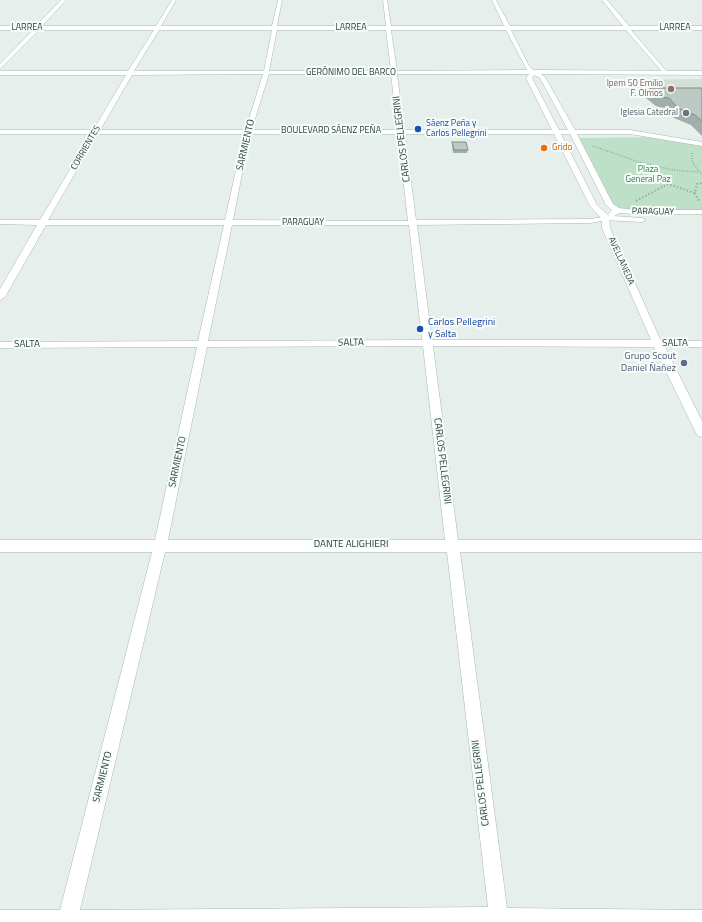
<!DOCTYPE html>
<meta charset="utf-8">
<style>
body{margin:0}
canvas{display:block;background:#e6efeb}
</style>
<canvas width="702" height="922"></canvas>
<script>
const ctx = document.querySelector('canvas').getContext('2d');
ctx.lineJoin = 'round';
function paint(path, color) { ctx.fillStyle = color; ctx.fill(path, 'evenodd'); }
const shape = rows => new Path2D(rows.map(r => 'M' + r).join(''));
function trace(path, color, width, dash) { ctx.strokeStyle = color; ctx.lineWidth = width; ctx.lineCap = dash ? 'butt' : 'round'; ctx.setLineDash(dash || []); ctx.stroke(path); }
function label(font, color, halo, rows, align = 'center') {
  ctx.font = font + ' "Titillium Web",sans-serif'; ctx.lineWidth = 4; ctx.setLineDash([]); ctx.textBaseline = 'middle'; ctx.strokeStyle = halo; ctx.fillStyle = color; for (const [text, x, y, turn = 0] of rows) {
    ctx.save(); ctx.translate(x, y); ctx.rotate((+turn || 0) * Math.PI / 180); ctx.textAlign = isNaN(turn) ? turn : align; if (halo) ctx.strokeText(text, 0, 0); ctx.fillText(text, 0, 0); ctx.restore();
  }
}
paint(shape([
 [702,79,702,98,646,98,632,80]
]), '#d4dfda');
paint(shape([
 [661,137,702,144,702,212,617,210,610,205,576,138]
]), '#bfe0c8');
const minor = shape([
 [61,0,66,0,42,26,156,26,172,0,176,0,161,26,272,26,278,0,282,0,277,26,386,26,383,0,387,0,391,26,504,26,492,0,496,0,510,26,623,26,602,0,607,0,629,26,702,26,702,30,631,30,667,72,667,74,665,75,626,30,511,30,529,66,536,72,533,74,397,74,416,220,590,219,609,216,610,228,661,341,702,341,702,347,665,347,702,421,702,437,698,436,696,433,654,347,433,346,458,540,702,540,702,552,460,552,507,908,702,910,702,922,0,922,0,910,60,910,152,552,0,552,0,540,155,540,197,347,0,348,0,342,198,341,224,225,46,225,5,297,0,300,0,289,37,225,0,224,0,220,40,220,126,75,0,75,0,71,128,71,154,30,39,30,0,69,0,64,33,30,0,30,0,26,36,26,61,0],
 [159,30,272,30,264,71,134,71,159,30],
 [277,30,386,30,391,71,269,71,277,30],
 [391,30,506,30,527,70,397,71,391,30],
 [263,74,243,138,225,220,48,220,132,75,263,74],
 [269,74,391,74,408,221,233,220,249,138,269,74],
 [602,221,602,228,651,340,432,340,417,225,590,223,602,221],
 [232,225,409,225,422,340,208,341,232,225],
 [423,346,445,540,168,540,207,347,423,346],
 [165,552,447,552,488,907,80,910,165,552]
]);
const secondary = shape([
 [533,70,702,71,702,75,541,74,545,77,575,130,630,130,702,142,702,146,630,134,577,134,613,204,619,208,635,210,702,210,702,214,635,214,619,213,614,216,642,218,646,220,642,222,603,220,590,206,554,134,0,134,0,130,552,130,526,78,533,70],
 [534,75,540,78,568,130,559,130,532,78,534,75],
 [561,134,570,134,606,205,612,210,608,214,609,216,597,205,561,134]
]);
trace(minor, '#a8b8b2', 1);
trace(secondary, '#a4bbb3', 1);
trace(shape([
 [593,146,639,162,673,170,698,172],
 [692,153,692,162,702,175]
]), '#86b3a5', 1.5, [1, 1.5]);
trace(shape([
 [695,193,699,201],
 [636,201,668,184,695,193,697,184,702,183]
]), '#86b3a5', 2, [1.5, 2]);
paint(minor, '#fff');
paint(secondary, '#fff');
paint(shape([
 [650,88,702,88,702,136,691,125,674,118,666,108,657,107,646,98],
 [452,142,468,150,467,153,453,153,452,145]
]), '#a1aea9');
const building = shape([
 [650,88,702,88,702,121,695,115,678,108,669,98,661,97,650,88],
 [452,142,466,142,468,150,454,150,452,142]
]);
paint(building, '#bbcac4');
trace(building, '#838d89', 1);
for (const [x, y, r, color] of [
 [671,89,4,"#8d6e63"],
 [686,113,4,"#6b7280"],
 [418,129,4,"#1a4fb4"],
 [544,148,4,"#e8710a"],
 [420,329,4,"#1a4fb4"],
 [684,363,4,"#5c6f8a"]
]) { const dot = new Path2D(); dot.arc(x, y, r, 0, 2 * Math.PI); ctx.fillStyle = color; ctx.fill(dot); trace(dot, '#f7fbf9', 1.5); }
label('9px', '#24423a', '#f7fbf9', [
 ["LARREA",27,28],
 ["LARREA",351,28],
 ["LARREA",675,28],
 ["GERÓNIMO DEL BARCO",351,73],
 ["BOULEVARD SÁENZ PEÑA",331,131],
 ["CORRIENTES",86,148,-60],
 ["PARAGUAY",653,212,1],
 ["PARAGUAY",303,223],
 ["AVELLANEDA",621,261,66]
]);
label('9px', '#785e54', '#f7fbf9', [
 ["Ipem 50 Emilio",663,84],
 ["F. Olmos",663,94]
], 'right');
label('9px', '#5b616d', '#f7fbf9', [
 ["Iglesia Catedral",678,113]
], 'right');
label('9px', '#164399', '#f7fbf9', [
 ["Sáenz Peña y",426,124],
 ["Carlos Pellegrini",426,134]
], 'left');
label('9px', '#c56008', '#f7fbf9', [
 ["Grido",552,148]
], 'left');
label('9px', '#2d7a4b', '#f7fbf9', [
 ["Plaza",648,170],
 ["General Paz",648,180]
]);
label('10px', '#24423a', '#f7fbf9', [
 ["CARLOS PELLEGRINI",402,139,-97],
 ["SARMIENTO",246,145,-77],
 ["SALTA",351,343,-1],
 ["SALTA",675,344],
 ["SALTA",27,345],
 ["CARLOS PELLEGRINI",442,461,83],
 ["SARMIENTO",178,462,-78],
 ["DANTE ALIGHIERI",351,545],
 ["SARMIENTO",103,777,-76],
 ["CARLOS PELLEGRINI",481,783,-97]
]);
label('10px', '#164399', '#f7fbf9', [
 ["Carlos Pellegrini",428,323],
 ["y Salta",428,335]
], 'left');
label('10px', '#4e5e75', '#f7fbf9', [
 ["Grupo Scout",676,357],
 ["Daniel Ñañez",676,369]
], 'right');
</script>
